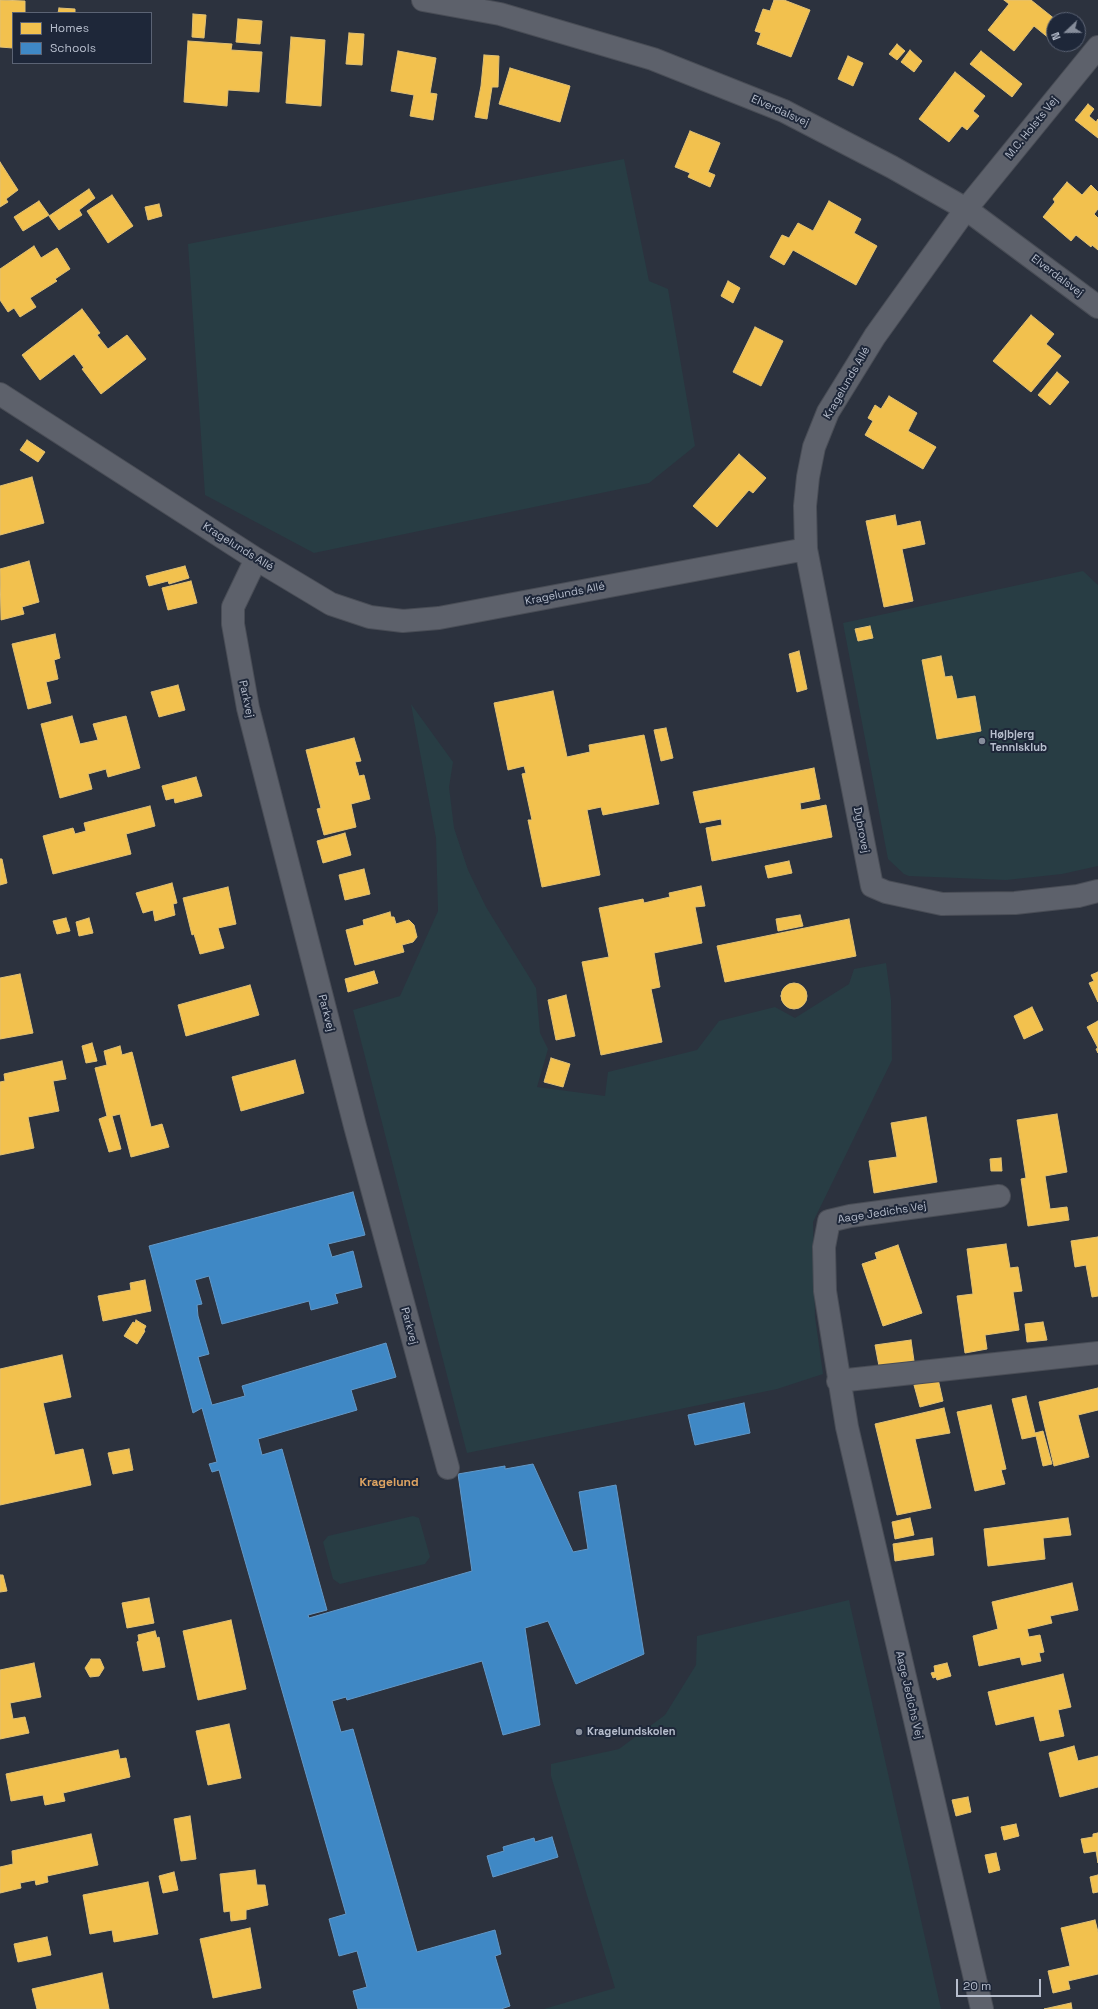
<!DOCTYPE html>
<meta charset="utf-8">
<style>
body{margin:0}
#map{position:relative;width:1098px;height:2009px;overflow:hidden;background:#2c323e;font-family:"Space Grotesk",sans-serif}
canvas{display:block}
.legend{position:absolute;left:12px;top:12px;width:140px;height:52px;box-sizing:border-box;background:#1e2739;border:1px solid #5b6374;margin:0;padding:5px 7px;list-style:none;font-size:12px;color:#b7becd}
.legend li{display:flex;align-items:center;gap:8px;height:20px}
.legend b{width:20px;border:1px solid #5b6374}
.north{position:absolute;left:1046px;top:12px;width:40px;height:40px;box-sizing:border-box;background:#1e2739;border:1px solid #5b6374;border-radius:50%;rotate:248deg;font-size:11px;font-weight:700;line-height:16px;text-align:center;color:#b7becd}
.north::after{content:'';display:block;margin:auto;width:14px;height:18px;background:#868d9b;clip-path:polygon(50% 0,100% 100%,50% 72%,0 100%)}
.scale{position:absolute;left:956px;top:1979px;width:85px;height:18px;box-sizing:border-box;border:2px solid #b7becd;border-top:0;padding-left:5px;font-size:12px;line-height:14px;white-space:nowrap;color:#b7becd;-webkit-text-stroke:3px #1e2739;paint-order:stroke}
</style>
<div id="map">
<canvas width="1098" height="2009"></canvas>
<ul class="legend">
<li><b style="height:11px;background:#f2c14e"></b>Homes</li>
<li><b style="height:11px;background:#3f88c5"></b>Schools</li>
</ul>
<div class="north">N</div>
<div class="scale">20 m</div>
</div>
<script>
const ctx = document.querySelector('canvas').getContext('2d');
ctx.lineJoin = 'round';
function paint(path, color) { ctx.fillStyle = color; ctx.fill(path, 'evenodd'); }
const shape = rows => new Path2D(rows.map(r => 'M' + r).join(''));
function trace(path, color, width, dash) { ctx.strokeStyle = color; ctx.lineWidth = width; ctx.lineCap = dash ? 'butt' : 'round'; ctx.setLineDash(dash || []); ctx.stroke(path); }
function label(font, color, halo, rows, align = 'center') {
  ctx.font = font + ' "Space Grotesk",sans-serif'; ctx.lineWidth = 4; ctx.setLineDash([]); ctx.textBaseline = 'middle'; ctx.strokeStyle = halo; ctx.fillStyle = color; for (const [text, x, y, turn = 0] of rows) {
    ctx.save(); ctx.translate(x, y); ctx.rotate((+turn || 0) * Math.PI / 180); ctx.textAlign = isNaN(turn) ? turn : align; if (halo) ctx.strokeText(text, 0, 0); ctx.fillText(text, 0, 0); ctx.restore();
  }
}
paint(shape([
 [624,159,649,281,668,289,695,446,649,483,314,553,205,495,188,244],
 [1083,571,1098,585,1098,866,1062,874,1006,880,909,876,904,874,888,859,843,623],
 [411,704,453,762,449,787,454,828,468,870,486,907,536,988,540,1033,548,1049,537,1087,605,1096,608,1072,697,1050,719,1021,775,1007,795,1018,849,984,854,969,886,963,891,1000,892,1060,813,1222,815,1317,823,1374,777,1389,467,1453,353,1010,400,996,438,911,436,838],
 [413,1516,419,1518,430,1557,425,1564,340,1584,333,1579,323,1542,328,1536],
 [849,1600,941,2009,544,2009,615,1988,551,1776,551,1764,619,1749,665,1715,696,1665,697,1636]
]), '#283d44');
const homes = shape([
 [0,0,25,1,25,13,13,13,13,48,0,47,0,0],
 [774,0,784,0,810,10,791,57,757,44,761,33,755,31,763,9,770,11,774,0],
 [1004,0,1031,0,1056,20,1054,20,1054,34,1050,39,1034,26,1014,51,988,30,1009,4,1004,0],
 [59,8,75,9,75,13,58,13,59,8],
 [193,14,206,15,204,38,192,37,193,14],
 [238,19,262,21,260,44,236,42,238,19],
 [349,33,364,34,362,65,346,64,349,33],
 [291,37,325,40,321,106,286,103,291,37],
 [188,41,232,44,231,50,262,52,259,92,228,90,227,106,184,102,188,41],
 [897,44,905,51,897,60,889,54,897,44],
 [910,50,922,61,914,72,901,62,910,50],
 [398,51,436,58,430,93,437,94,433,120,410,116,414,95,391,91,398,51],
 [981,51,1022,84,1012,97,970,64,981,51],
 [484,55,499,56,498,87,492,87,487,119,475,117,481,86,484,55],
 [848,56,863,63,853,86,838,79,848,56],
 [510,68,570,86,560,122,499,104,510,68],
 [955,72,985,96,973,111,979,116,967,130,962,126,949,142,919,119,955,72],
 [1088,104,1094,109,1089,116,1096,122,1098,119,1098,138,1075,120,1088,104],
 [690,131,720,143,708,172,715,175,710,187,688,177,690,173,675,167,690,131],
 [0,162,18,190,6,199,8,202,0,207,0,162],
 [1067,182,1082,195,1091,185,1098,192,1098,209,1094,214,1098,218,1098,250,1092,245,1091,247,1076,235,1071,241,1043,217,1055,202,1053,199,1067,182],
 [89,189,95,198,79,210,82,215,59,230,49,216,89,189],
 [112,195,133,226,108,243,87,211,112,195],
 [39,201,49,215,23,231,14,217,39,201],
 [829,201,861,219,854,233,877,246,856,285,793,250,784,265,770,257,782,235,789,238,798,223,813,231,829,201],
 [159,204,162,216,148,220,145,207,159,204],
 [34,246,41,258,57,248,70,269,55,279,57,281,30,298,36,307,20,317,14,308,8,312,0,300,0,269,34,246],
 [728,281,740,288,733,303,721,296,728,281],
 [82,309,100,333,97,335,108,349,127,335,146,359,101,394,82,369,84,368,74,354,40,380,22,355,82,309],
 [1031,315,1054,334,1046,344,1061,356,1031,392,993,361,1031,315],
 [755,327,783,341,761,386,733,372,755,327],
 [1057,372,1069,382,1050,405,1038,395,1057,372],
 [889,396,917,413,908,431,936,447,923,469,865,435,873,421,868,418,875,405,881,409,889,396],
 [27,440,45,452,38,462,20,450,27,440],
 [739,454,766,478,753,493,749,490,717,527,693,506,739,454],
 [32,477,44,523,0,535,0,486,32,477],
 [895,515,897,526,920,521,925,544,902,549,913,601,884,607,866,521,895,515],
 [29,561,39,602,22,607,24,614,1,620,0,569,29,561],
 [185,566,189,578,169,584,168,581,149,586,146,576,185,566],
 [191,581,197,603,168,610,162,588,191,581],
 [870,626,873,638,858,641,855,629,870,626],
 [55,634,60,658,54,660,58,679,46,682,51,703,28,709,12,644,55,634],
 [799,651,807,689,797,692,789,654,799,651],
 [941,656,945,677,952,676,957,699,975,696,981,731,937,739,922,660,941,656],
 [178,685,185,710,159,717,151,692,178,685],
 [553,691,567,757,590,752,589,745,644,735,659,804,603,815,601,807,587,810,600,875,542,887,528,820,532,820,522,774,526,773,524,766,508,770,494,703,553,691],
 [72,716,80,744,98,740,93,724,126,716,140,768,108,777,106,769,88,774,92,789,60,798,41,724,72,716],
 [666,728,673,758,661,761,654,730,666,728],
 [354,738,361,761,355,762,359,776,364,775,370,799,351,804,356,827,324,835,317,809,321,808,306,750,354,738],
 [814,768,820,799,800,803,801,810,826,805,832,837,712,861,706,828,722,825,721,819,700,823,693,792,814,768],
 [196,777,202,796,175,803,174,798,166,800,162,786,196,777],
 [150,806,155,826,126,834,131,854,53,874,43,836,73,828,75,834,86,831,84,823,150,806],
 [345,833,351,855,323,863,317,841,345,833],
 [0,859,2,859,7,883,0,885,0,859],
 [789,861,792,873,768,878,765,866,789,861],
 [364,869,370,894,345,900,339,875,364,869],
 [172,883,177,903,173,904,175,915,155,921,153,910,143,913,136,893,172,883],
 [701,886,705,906,695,907,702,943,654,953,660,987,651,989,662,1042,601,1055,582,962,609,957,599,908,643,899,644,903,670,897,669,893,701,886],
 [228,887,236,924,218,928,224,948,200,954,194,934,192,935,183,898,228,887],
 [390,912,391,917,394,917,396,924,409,920,414,925,417,937,413,942,402,945,404,952,355,965,346,930,364,925,363,920,390,912],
 [800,915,803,926,778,931,776,919,800,915],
 [66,918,70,931,57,934,53,921,66,918],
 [89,918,93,933,79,936,76,922,89,918],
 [849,919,856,956,725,982,717,946,849,919],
 [374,971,378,983,348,992,345,979,374,971],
 [1098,972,1098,1002,1089,983,1094,981,1091,975,1098,972],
 [20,974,33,1033,0,1039,0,978,20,974],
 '781 996a13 13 0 1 1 26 0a13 13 0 1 1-26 0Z',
 [250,985,259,1015,186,1036,178,1005,250,985],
 [566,995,575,1036,556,1040,548,1000,566,995],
 [1032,1007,1043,1030,1024,1039,1014,1016,1032,1007],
 [1098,1021,1098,1053,1096,1049,1098,1048,1087,1027,1098,1021],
 [92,1043,97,1061,86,1063,82,1046,92,1043],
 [120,1046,122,1055,132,1052,151,1127,162,1124,169,1147,131,1157,120,1114,112,1116,121,1149,109,1152,99,1119,107,1116,95,1068,107,1065,104,1051,120,1046],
 [551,1058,570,1064,563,1087,544,1082,551,1058],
 [295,1060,304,1093,241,1111,232,1077,295,1060],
 [62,1061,66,1079,53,1081,59,1111,28,1117,34,1148,0,1155,0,1082,5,1081,4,1074,62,1061],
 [1057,1114,1067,1172,1045,1176,1050,1209,1067,1207,1069,1220,1028,1226,1021,1179,1026,1178,1017,1120,1057,1114],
 [926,1117,937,1182,874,1193,869,1161,897,1157,891,1123,926,1117],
 [1001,1158,1002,1171,991,1171,990,1159,1001,1158],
 [1098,1237,1098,1296,1092,1297,1086,1265,1075,1267,1071,1241,1098,1237],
 [1006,1244,1010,1268,1018,1267,1022,1291,1013,1292,1019,1330,985,1335,987,1349,965,1353,957,1296,973,1294,967,1249,1006,1244],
 [898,1245,922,1313,883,1326,862,1264,877,1259,875,1253,898,1245],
 [145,1280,151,1311,103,1321,98,1296,131,1290,130,1283,145,1280],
 [136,1320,146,1326,144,1330,145,1331,137,1344,124,1336,133,1322,135,1323,136,1320],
 [1043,1322,1047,1340,1027,1342,1025,1324,1043,1322],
 [911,1340,914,1361,879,1366,875,1345,911,1340],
 [62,1355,71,1397,43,1403,55,1455,83,1449,91,1485,0,1505,0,1369,62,1355],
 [938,1379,943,1401,920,1407,914,1385,938,1379],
 [1098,1388,1098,1410,1078,1415,1089,1457,1054,1466,1039,1402,1098,1388],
 [1026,1396,1035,1433,1043,1431,1052,1464,1043,1466,1036,1436,1022,1439,1012,1399,1026,1396],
 [991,1405,1006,1469,1001,1470,1005,1484,975,1491,957,1412,991,1405],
 [944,1408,950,1433,915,1439,931,1508,897,1515,875,1424,944,1408],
 [129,1449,133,1470,113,1474,108,1453,129,1449],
 [910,1518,914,1535,895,1539,892,1522,910,1518],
 [1068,1518,1071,1535,1043,1538,1045,1559,988,1566,984,1529,1068,1518],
 [932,1538,934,1555,895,1561,893,1544,932,1538],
 [0,1575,3,1575,7,1591,0,1592,0,1575],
 [1072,1583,1078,1610,1050,1616,1052,1623,1027,1629,1029,1637,1040,1635,1044,1652,1039,1653,1041,1661,1022,1665,1020,1657,979,1666,973,1636,998,1629,992,1602,1072,1583],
 [149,1598,154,1623,127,1628,122,1603,149,1598],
 [231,1620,246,1689,198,1700,183,1631,231,1620],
 [155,1631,157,1638,159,1637,165,1667,143,1671,137,1642,139,1641,138,1635,155,1631],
 [91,1659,100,1659,104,1668,99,1676,90,1677,85,1668,91,1659],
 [34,1663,41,1697,10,1703,13,1719,25,1717,29,1733,0,1739,0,1670,34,1663],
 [947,1663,951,1676,937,1680,936,1677,933,1678,931,1673,935,1672,934,1666,947,1663],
 [1063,1674,1071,1707,1058,1710,1064,1736,1040,1741,1034,1716,996,1725,988,1692,1063,1674],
 [229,1724,241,1778,208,1785,196,1731,229,1724],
 [1074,1746,1078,1761,1098,1756,1098,1787,1060,1797,1049,1753,1074,1746],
 [118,1750,120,1759,126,1758,130,1777,63,1793,65,1801,45,1805,43,1795,11,1801,6,1774,118,1750],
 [968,1797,971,1812,956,1816,952,1800,968,1797],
 [190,1816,196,1859,181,1861,174,1819,190,1816],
 [1016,1824,1019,1836,1004,1840,1001,1827,1016,1824],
 [1098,1833,1098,1863,1096,1851,1084,1853,1081,1839,1093,1837,1093,1834,1098,1833],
 [91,1834,98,1865,47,1876,48,1882,36,1885,35,1880,20,1883,21,1888,0,1893,0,1867,13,1864,12,1851,91,1834],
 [996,1853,1000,1870,989,1873,985,1855,996,1853],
 [255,1870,257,1885,265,1885,268,1905,246,1910,246,1919,231,1921,230,1911,224,1912,220,1874,255,1870],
 [174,1872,178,1890,163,1893,159,1876,174,1872],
 [1098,1875,1098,1892,1093,1893,1090,1877,1098,1875],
 [148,1882,158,1934,114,1942,112,1930,90,1934,83,1895,148,1882],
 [1095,1920,1098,1932,1098,1974,1068,1981,1070,1989,1053,1993,1048,1971,1070,1966,1061,1928,1095,1920],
 [250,1928,261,1988,213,1998,200,1939,250,1928],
 [47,1937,51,1955,18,1962,14,1944,47,1937],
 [102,1973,109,2009,37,2009,32,1989,102,1973],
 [1071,2003,1072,2009,1044,2009,1071,2003]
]);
paint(homes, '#f2c14e');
trace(homes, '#e0c074', 1);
const schools = shape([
 [353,1192,365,1235,328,1244,332,1257,353,1251,362,1287,335,1294,338,1303,311,1310,309,1301,222,1324,209,1276,195,1280,202,1304,197,1305,198,1316,209,1354,198,1357,212,1405,245,1396,242,1386,386,1343,396,1377,351,1390,357,1410,258,1439,262,1455,282,1449,327,1610,308,1615,309,1618,472,1571,458,1474,505,1466,505,1469,533,1464,573,1552,588,1549,579,1492,616,1485,644,1654,576,1684,548,1621,525,1628,540,1725,503,1735,482,1661,347,1700,346,1697,332,1701,341,1732,353,1729,417,1952,495,1930,501,1954,495,1956,510,2006,501,2009,358,2009,353,1991,367,1987,357,1951,339,1956,329,1919,346,1914,219,1470,212,1472,209,1464,217,1462,202,1408,193,1413,149,1246,353,1192],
 [744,1403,750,1433,695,1445,688,1415,744,1403],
 [552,1837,558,1857,493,1877,487,1856,504,1851,503,1847,534,1838,535,1842,552,1837]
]);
paint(schools, '#3f88c5');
trace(schools, '#6398c7', 1);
const minor = shape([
 [423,0,500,14,653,59,784,111,892,167,966,209,1098,307],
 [0,394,256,559,331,604,370,617,403,621,439,618,806,549,805,506,808,477,814,447,828,412,875,336,966,209,1098,47],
 [806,549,872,886,886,892,942,904,1015,903,1078,896,1098,891],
 [256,559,233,607,233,624,248,708,355,1126,448,1468],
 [838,1381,1098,1353],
 [982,2009,847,1427,825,1291,824,1247,829,1221,850,1216,999,1196]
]);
trace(minor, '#494d56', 24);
trace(minor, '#5d616b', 22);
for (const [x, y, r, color] of [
 [982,741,4,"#868d9b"],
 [579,1732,4,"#868d9b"]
]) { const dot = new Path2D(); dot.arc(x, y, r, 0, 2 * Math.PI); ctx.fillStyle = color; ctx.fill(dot); trace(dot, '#1e2739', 1.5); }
label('11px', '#b7becd', '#1e2739', [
 ["Elverdalsvej",780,111,24],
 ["M.C. Holsts Vej",1032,128,-51],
 ["Elverdalsvej",1057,276,37],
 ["Kragelunds Allé",847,383,-60],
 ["Kragelunds Allé",238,547,32],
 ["Kragelunds Allé",565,594,-11],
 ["Parkvej",246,699,78],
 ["Dybrovej",861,830,79],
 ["Parkvej",326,1013,76],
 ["Aage Jedichs Vej",882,1213,-9],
 ["Parkvej",409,1326,75],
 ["Aage Jedichs Vej",909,1695,77]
]);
label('bold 11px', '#b7becd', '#1e2739', [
 ["Højbjerg",990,735],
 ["Tennisklub",990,748],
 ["Kragelundskolen",587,1732]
], 'left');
label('bold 12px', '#dda362', '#1e2739', [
 ["Kragelund",389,1483]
]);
</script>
